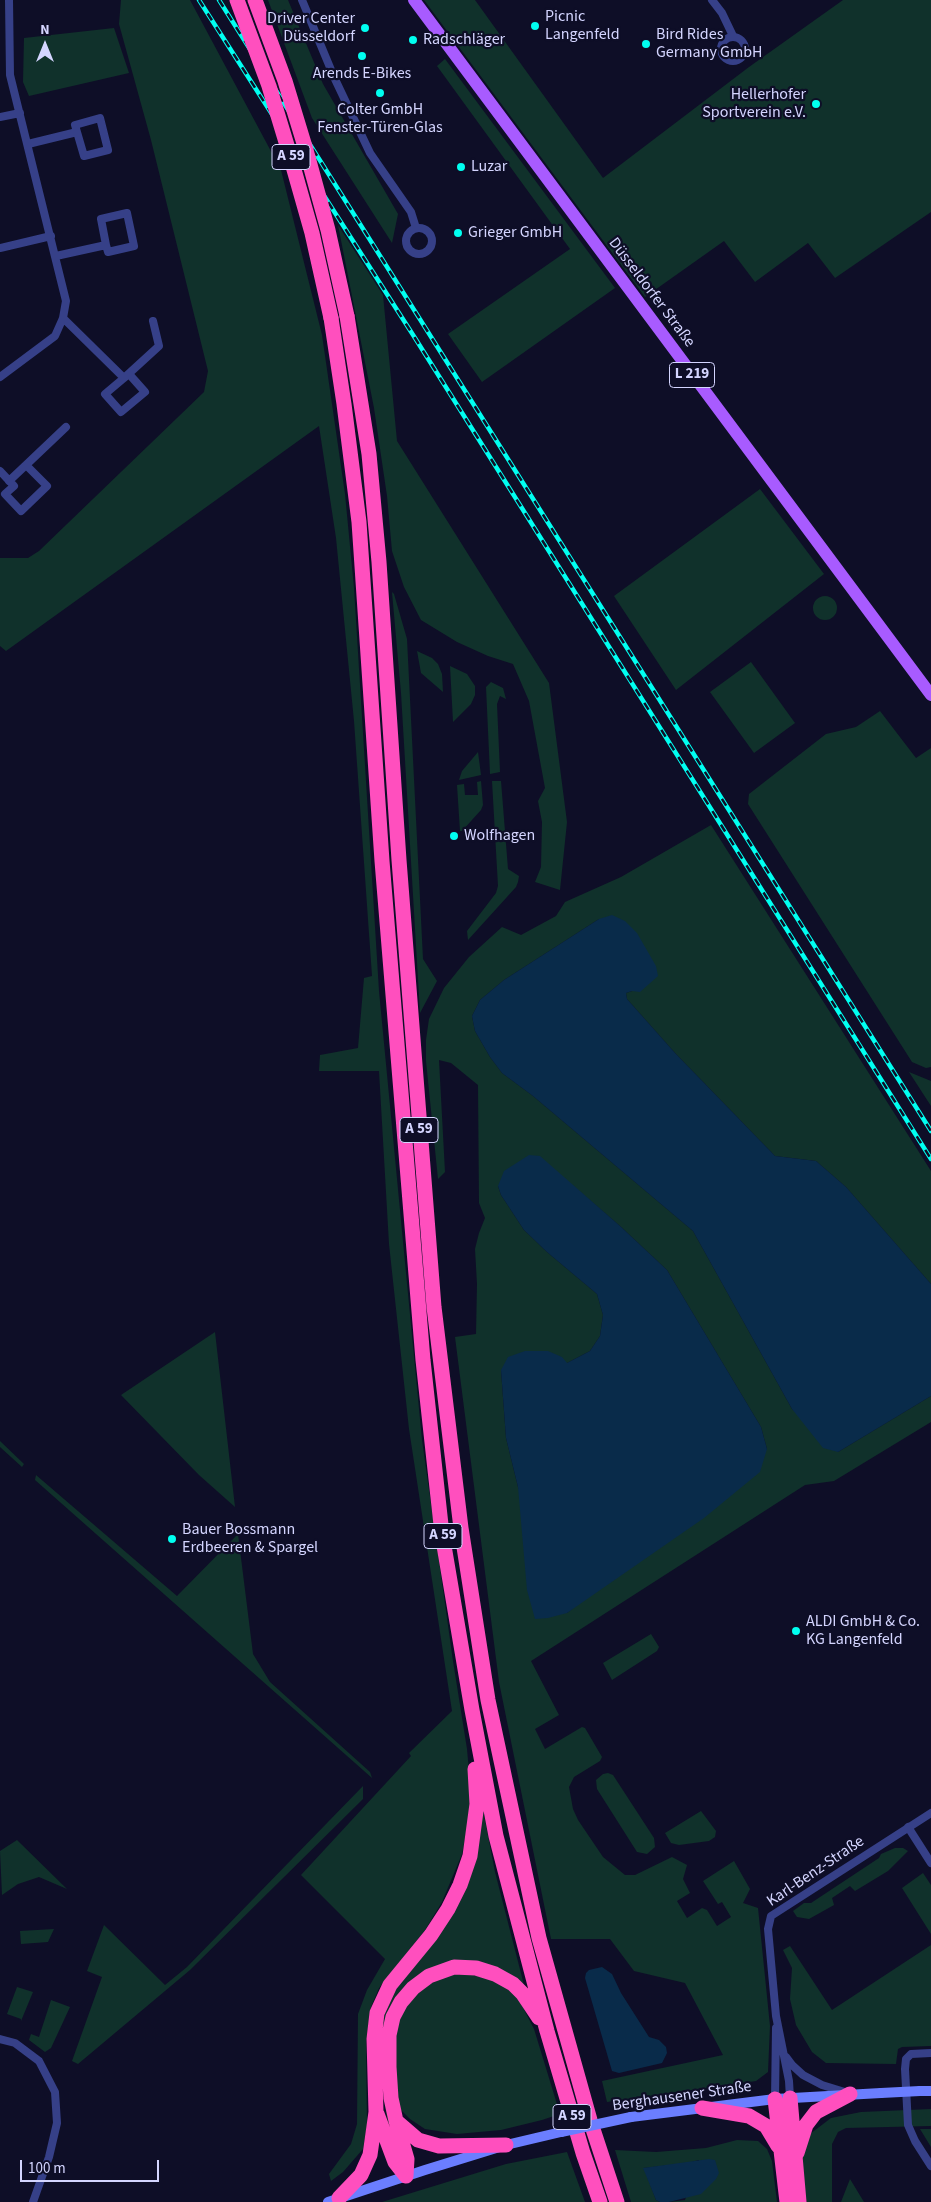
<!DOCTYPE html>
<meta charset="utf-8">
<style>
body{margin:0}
#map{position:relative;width:931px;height:2202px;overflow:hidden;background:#0e0e27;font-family:"Source Sans 3",sans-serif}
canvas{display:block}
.north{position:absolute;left:20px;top:20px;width:50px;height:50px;-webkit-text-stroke:4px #0e0e27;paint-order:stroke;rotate:0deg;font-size:14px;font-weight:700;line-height:20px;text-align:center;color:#d4d5ff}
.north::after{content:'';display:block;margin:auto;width:18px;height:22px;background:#d4d5ff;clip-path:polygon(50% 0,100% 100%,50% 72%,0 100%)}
.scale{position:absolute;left:20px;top:2160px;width:139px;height:22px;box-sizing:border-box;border:2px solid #d4d5ff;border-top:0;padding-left:6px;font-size:15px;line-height:18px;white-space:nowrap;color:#d4d5ff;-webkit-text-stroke:4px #0e0e27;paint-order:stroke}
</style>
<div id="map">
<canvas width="931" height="2202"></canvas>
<div class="north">N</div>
<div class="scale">100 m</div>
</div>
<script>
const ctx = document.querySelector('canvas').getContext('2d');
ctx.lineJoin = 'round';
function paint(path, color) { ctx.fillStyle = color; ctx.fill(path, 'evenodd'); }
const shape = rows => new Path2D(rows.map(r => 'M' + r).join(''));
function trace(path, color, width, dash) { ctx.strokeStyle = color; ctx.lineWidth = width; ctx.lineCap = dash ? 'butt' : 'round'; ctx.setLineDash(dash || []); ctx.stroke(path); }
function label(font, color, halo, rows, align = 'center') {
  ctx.font = font + ' "Source Sans 3",sans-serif'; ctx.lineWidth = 4.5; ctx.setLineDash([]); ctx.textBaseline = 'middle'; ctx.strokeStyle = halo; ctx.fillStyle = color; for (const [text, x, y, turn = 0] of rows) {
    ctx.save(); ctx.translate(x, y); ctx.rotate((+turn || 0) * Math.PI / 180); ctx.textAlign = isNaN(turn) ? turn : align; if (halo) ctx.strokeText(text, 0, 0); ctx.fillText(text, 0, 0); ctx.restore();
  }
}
paint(shape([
 [121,0,190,0,281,170,322,335,345,494,354,588,379,991,422,1440,453,1661,467,1749,471,1794,468,1823,462,1854,442,1902,425,1930,379,1988,371,2007,366,2042,367,2125,363,2149,343,2172,331,2181,329,2174,351,2144,357,2124,358,2014,367,1990,385,1959,301,1875,411,1756,409,1753,452,1711,409,1429,389,1244,379,1071,319,1071,320,1055,358,1048,364,978,372,976,354,721,336,538,319,426,6,651,0,646,0,558,28,558,39,551,204,392,208,371,151,140,119,24],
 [268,0,288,0,323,84,398,214,392,243,312,118],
 [424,0,475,0,603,178,749,67,843,0,931,0,931,212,835,278,808,243,755,282,724,241,645,297],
 [114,28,129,73,29,96,23,82,24,38],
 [445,59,615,288,482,382,448,334,570,249,437,66],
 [338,225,383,295,397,441,549,683,567,822,560,890,535,882,541,867,542,822,538,801,545,788,529,701,513,664,488,656,457,642,421,620,404,587,392,551,387,496,374,408],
 [760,489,824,574,676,690,614,596],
 [392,592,394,594,407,639,423,959,437,981,420,1013,401,693],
 '813 608a12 12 0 1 1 24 0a12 12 0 1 1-24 0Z',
 [417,651,432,658,438,664,442,674,443,692,421,673],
 [751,662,795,723,754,753,710,692],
 [450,666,467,674,475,686,475,695,471,704,453,722],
 [491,682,503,688,506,699,500,696,497,704,500,772,490,774,486,687],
 [880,711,916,758,931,748,931,1067,926,1068,912,1062,748,804,749,794,826,734,856,727],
 [478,752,481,775,459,780,462,771],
 [481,781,483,805,481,810,462,831,460,831,457,785,464,784,465,795,478,795,477,782],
 [492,781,501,781,508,869,519,876,518,882,516,887,468,940,467,931,496,893,498,886],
 [711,825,931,1171,931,1284,846,1187,816,1161,775,1156,675,1053,627,999,626,993,632,991,599,919,504,980,480,1000,472,1016,475,1031,490,1057,502,1073,533,1096,693,1231,792,1409,838,1452,931,1396,931,1422,834,1481,805,1485,531,1661,559,1715,535,1729,545,1749,582,1727,585,1728,602,1757,600,1761,574,1777,569,1787,573,1809,578,1820,603,1857,625,1875,635,1875,672,1857,687,1865,683,1879,690,1893,677,1901,687,1918,702,1908,707,1910,717,1926,731,1917,722,1902,718,1904,703,1881,734,1861,750,1889,743,1903,758,1908,770,2026,768,2072,756,2081,607,2102,602,2081,723,2055,685,1983,634,1971,610,1939,551,1939,499,1682,455,1337,476,1334,477,1284,475,1249,479,1233,485,1218,479,1203,478,1085,451,1063,439,1060,445,1172,438,1179,426,1061,426,1040,429,1019,444,988,469,957,502,927,521,935,556,916,565,902,621,877],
 [571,1184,620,1226,667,1270,761,1427,767,1449,567,1613,518,1487,506,1438,501,1370,567,1363,590,1351,600,1336,603,1315,597,1294,547,1252,524,1230,501,1195,498,1186],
 [909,1072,931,1081,931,1106],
 [215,1332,235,1507,199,1475,121,1395],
 [0,1441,24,1464,22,1467,0,1447],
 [36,1475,177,1596,238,1534,253,1654,270,1682,370,1772,372,1778,35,1480],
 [651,1634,659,1647,657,1651,612,1680,603,1663],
 [608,1773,613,1775,654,1838,655,1847,647,1854,637,1852,597,1789,596,1780,603,1774],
 [363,1786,363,1799,190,1970,78,2064,72,2061,102,1977,87,1971,104,1925,165,1985,187,1967],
 [482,1805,495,1872,525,1989,443,1964,390,2017,395,2146,387,2119,384,2099,382,2026,387,2001,432,1941],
 [701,1811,716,1831,715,1837,709,1841,679,1845,671,1843,665,1833],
 [17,1840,67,1889,39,1877,18,1884,2,1895,0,1851],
 [895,1848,903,1848,908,1851,888,1871,855,1891,850,1886,832,1898,834,1905,809,1919,797,1917,793,1911,804,1903,811,1903,879,1858,881,1854],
 [923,1873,931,1885,931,1934,902,1888],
 [54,1929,48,1942,21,1944,20,1931],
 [931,1945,931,2046,902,2047,898,2049,896,2064,826,2063,812,2052,796,2025,790,1999,792,1968,783,1950,790,1946,832,2010],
 [462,1972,497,1981,516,1994,534,2029,560,2114,542,2120,501,2130,457,2134,425,2129,410,2119,399,2108,396,2084,396,2030,405,2003,431,1979],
 [17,1987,33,1992,21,2021,21,2019,7,2014],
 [51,2000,70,2007,51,2048,45,2052,29,2040,31,2034,39,2037],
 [931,2109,931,2126,846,2128,838,2132,832,2144,832,2202,804,2202,800,2166,806,2137,831,2118,861,2112],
 [920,2129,931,2129,931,2147],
 [737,2140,758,2141,767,2149,772,2161,777,2202,669,2202,685,2200,699,2160,688,2163,644,2168,656,2200,660,2202,631,2202,615,2150,656,2152,706,2148],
 [567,2152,585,2202,382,2202,506,2164],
 [850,2179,864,2202,841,2202]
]), '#10312b');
paint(shape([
 [612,915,625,921,637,933,656,966,658,976,640,992,632,991,626,993,627,999,675,1053,775,1156,816,1161,846,1187,931,1284,931,1396,838,1452,823,1448,792,1409,693,1231,533,1096,502,1073,490,1057,475,1031,472,1016,480,1000,504,980,599,919],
 [529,1155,540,1156,620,1226,667,1270,761,1427,767,1449,760,1472,704,1518,567,1613,548,1618,535,1619,527,1590,518,1487,506,1438,501,1370,508,1357,525,1351,548,1351,562,1357,567,1363,590,1351,600,1336,603,1315,597,1294,547,1252,524,1230,501,1195,498,1186,504,1171],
 [602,1967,612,1974,621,1993,649,2037,659,2040,666,2047,667,2053,662,2063,619,2073,612,2071,585,1978,586,1973,589,1970],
 [709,2159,715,2160,719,2173,716,2179,701,2194,669,2202,660,2202,656,2200,643,2168]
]), '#092b4a');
trace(shape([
 [302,0,334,77,370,153,411,212,416,228],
 [712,0,722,13,733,36],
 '721 49a12 12 0 1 1 24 0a12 12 0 1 1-24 0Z',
 [0,117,20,113],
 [28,144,77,132,75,125,100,118,108,150,84,156,77,132],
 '406 241a13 13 0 1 1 26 0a13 13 0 1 1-26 0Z',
 [0,248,51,236],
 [56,256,106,245,101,219,127,213,134,246,108,252,106,245],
 [63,318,124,378,159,346,153,321],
 [0,377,55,336,63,318,66,301,10,75,9,0],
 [124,378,105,394,121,412,145,392,129,374],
 [0,471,14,486,5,494,21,511,47,486,26,465,66,427],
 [9,481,26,465],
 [908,1827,931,1863],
 [0,2039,15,2043,39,2061,55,2092,57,2123,49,2157,33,2202],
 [931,2053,911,2054,906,2059,905,2069,908,2125,915,2141,931,2166],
 [786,2057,792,2065,803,2075,822,2085,848,2093],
 [790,2098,789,2081,776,2016,768,1929,771,1916,931,1813],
 [775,2099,776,2028]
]), '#364088', 8);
trace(shape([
 [920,2091,931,2091],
 [631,2117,775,2099,881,2093],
 [328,2202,425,2170,506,2145,561,2132]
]), '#6b7eff', 10);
trace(shape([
 [414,0,931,695]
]), '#a85bff', 12);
trace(shape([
 [347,316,369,454,379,562,399,860,434,1307,461,1528,488,1700,539,1938,590,2120,617,2202],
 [331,318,344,404,359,522,382,861,423,1360,442,1534,472,1710,496,1836,547,2031,583,2153,600,2202],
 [790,2098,799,2202],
 [775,2099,787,2202],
 [702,2108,749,2116,766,2126,778,2146],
 [377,2114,395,2162,406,2176],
 [396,2121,407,2159,406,2176],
 [506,2145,439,2146,418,2140,396,2121,391,2098,389,2067,389,2035,393,2017,401,2002,413,1988,429,1976,454,1967,476,1968,495,1974,513,1984,523,1994,539,2018],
 [797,2153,806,2125,816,2112,850,2094],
 [339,2198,361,2175,370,2155,376,2112,374,2039,377,2013,390,1985,431,1935,448,1909,460,1885,470,1856,477,1804,475,1769]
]), '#ff4fbe', 15);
const rail = shape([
 [199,0,415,338,931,1159],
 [219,0,931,1131]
]);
trace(rail, '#00fff1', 4.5);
trace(rail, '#0e0e27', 2.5, [8]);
trace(shape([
 [881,2093,920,2091],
 [561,2132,631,2117]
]), '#6b7eff', 10);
trace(shape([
 [237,0,269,86,289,152,312,233,331,318],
 [255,0,285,81,306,150,328,230,347,316]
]), '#ff4fbe', 15);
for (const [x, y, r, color] of [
 [535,26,5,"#00fff1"],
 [365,28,5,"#00fff1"],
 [413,40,5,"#00fff1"],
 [646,44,5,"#00fff1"],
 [362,56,5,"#00fff1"],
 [380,93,5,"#00fff1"],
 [816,104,5,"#00fff1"],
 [461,167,5,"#00fff1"],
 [458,233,5,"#00fff1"],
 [454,836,5,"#00fff1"],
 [172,1539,5,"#00fff1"],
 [796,1631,5,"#00fff1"]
]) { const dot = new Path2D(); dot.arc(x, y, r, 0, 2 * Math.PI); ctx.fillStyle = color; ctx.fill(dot); trace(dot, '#0e0e27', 2); }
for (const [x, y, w] of [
 [291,157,38],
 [692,375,45],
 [419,1130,38],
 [443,1536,38],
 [572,2117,38]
]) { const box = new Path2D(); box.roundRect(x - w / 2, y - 12.5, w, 25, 4); ctx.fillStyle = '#0e0e27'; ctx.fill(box); trace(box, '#d4d5ff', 1); }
label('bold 15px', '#d4d5ff', null, [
 ["A 59",291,157],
 ["L 219",692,375],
 ["A 59",419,1130],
 ["A 59",443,1536],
 ["A 59",572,2117]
]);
label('16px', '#d4d5ff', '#0e0e27', [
 ["Picnic",545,17],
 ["Langenfeld",545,35],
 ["Driver Center",355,19,"right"],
 ["Düsseldorf",355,37,"right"],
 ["Bird Rides",656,35],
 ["Germany GmbH",656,53],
 ["Radschläger",423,40],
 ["Arends E-Bikes",362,74,"center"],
 ["Hellerhofer",806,95,"right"],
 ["Sportverein e.V.",806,113,"right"],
 ["Colter GmbH",380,110,"center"],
 ["Fenster-Türen-Glas",380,128,"center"],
 ["Luzar",471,167],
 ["Grieger GmbH",468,233],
 ["Wolfhagen",464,836],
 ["Bauer Bossmann",182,1530],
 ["Erdbeeren & Spargel",182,1548],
 ["ALDI GmbH & Co.",806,1622],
 ["KG Langenfeld",806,1640]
], 'left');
label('16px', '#d4d5ff', '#0e0e27', [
 ["Düsseldorfer Straße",651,293,53],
 ["Karl-Benz-Straße",816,1872,-34],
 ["Berghausener Straße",682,2097,-8]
]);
</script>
